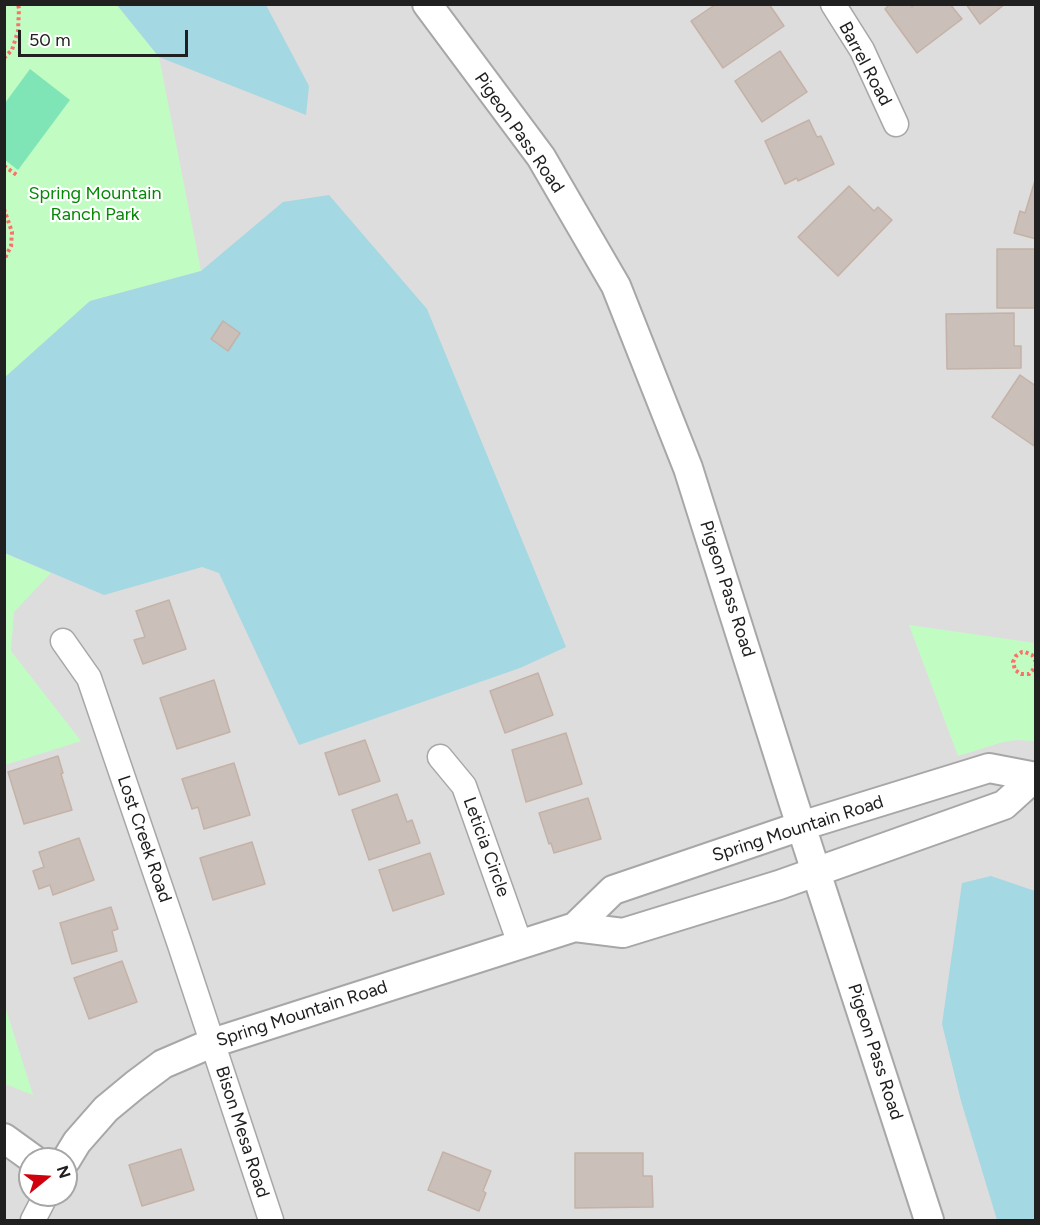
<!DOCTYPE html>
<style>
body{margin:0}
#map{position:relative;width:1040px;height:1225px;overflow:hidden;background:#f1ede6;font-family:Figtree,sans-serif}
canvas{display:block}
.frame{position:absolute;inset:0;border:6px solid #202020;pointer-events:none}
.north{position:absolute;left:18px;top:1147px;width:60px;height:60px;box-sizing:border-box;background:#fff;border:2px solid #a6a6a6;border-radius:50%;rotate:72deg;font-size:16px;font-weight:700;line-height:24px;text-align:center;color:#202020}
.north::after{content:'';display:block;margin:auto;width:21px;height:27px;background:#d1000f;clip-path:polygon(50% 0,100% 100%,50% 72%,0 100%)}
.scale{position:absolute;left:18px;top:30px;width:170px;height:27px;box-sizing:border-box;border:3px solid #202020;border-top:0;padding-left:8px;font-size:18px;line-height:21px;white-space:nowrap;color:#202020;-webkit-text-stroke:4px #fff;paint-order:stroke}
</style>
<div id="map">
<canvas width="1040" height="1225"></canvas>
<div class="frame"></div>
<div class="north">N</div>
<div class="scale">50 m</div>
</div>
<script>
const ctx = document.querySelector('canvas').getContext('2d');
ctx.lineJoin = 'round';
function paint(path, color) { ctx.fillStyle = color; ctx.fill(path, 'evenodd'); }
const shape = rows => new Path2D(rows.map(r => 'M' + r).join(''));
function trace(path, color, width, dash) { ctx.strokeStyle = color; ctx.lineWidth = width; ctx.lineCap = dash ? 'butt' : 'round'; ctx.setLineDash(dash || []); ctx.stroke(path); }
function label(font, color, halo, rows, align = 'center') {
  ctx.font = font + ' Figtree,sans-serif'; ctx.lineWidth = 4.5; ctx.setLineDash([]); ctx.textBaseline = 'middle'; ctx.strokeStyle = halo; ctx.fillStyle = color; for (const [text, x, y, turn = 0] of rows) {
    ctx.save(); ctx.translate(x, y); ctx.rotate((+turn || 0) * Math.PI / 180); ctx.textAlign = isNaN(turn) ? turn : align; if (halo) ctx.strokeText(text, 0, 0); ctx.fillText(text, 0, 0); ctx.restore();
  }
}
paint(shape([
 [5,5,1035,5,1035,1220,5,1220],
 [30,1159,66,1159,66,1195,30,1195]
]), '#dedddd');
paint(shape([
 [5,5,117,5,159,57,201,271,90,301,5,378],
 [4,553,51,573,14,612,11,651,81,741,5,765],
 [909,625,1035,643,1035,741,1016,740,1003,742,958,756],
 [5,1006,33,1095,5,1084]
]), '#c1fdc2');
paint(shape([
 [30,69,70,100,18,170,5,160,5,103]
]), '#7fe5b7');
paint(shape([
 [117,5,266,5,309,86,306,115,159,57],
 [329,195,427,309,566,647,520,668,299,745,219,573,202,567,104,595,5,553,4,378,90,301,201,271,283,202],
 [991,876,1035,891,1035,1220,997,1220,961,1101,942,1024,962,883]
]), '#a4d8e2');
const building = shape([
 [716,4,769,4,784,26,723,68,691,21,716,4],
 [890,4,910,4,912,7,915,4,950,4,962,19,917,53,885,9,890,4],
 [966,4,1005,4,980,24,966,4],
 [780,51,807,92,762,122,735,81,780,51],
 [809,120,817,137,821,136,834,164,798,181,797,178,785,184,765,141,809,120],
 [1036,177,1036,239,1014,233,1020,211,1025,213,1036,177],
 [849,186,874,211,878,207,892,220,838,276,798,237,849,186],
 [997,249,1036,249,1036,308,997,308,997,249],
 [1014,313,1014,346,1021,346,1021,368,947,369,946,314,1014,313],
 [223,321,240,333,228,351,211,339,223,321],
 [1020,375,1036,386,1034,446,992,417,1020,375],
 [169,600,186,649,143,664,134,640,145,637,136,611,169,600],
 [538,673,553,715,505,733,490,691,538,673],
 [214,680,230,732,177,749,160,698,214,680],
 [566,733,582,784,526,802,512,750,566,733],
 [365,740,380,781,339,795,325,753,365,740],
 [58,756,63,773,61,774,72,810,24,824,8,772,58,756],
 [234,763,250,815,204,829,198,807,192,809,182,779,234,763],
 [397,794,407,822,412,820,420,843,369,860,352,810,397,794],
 [588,798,601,839,554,853,551,843,549,844,539,813,588,798],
 [79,838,94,880,53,895,50,885,39,889,33,871,44,867,39,852,79,838],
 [252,842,265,884,213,900,200,858,252,842],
 [430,853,444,894,393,911,379,870,430,853],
 [111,907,118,929,112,931,117,951,72,964,60,923,111,907],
 [122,961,137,1002,89,1019,74,978,122,961],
 [181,1149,194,1190,142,1206,129,1165,181,1149],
 [443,1152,491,1171,483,1191,486,1193,479,1211,428,1190,443,1152],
 [575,1153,643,1153,643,1176,652,1176,653,1207,575,1208,575,1153]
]);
paint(building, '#cabfb9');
trace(building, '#c4b2a7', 1.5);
const minor = shape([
 [833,4,862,50,896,124],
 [63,641,89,678,180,945,271,1220],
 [440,757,464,786,520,944],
 [33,1220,46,1195]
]);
const tertiary = shape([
 [427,4,541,157,616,286,688,468,793,801,929,1220],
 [575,927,613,890,801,826,989,768,1036,777],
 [4,1138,33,1159],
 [66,1160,77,1142,106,1109,135,1085,163,1064,212,1043,575,927,623,933,779,885,1004,805,1035,777]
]);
trace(minor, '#a7a7a7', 27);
trace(tertiary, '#a7a7a7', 32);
trace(shape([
 [4,58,12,50,18,31,19,9,18,4],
 [4,166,18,176],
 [4,209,12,232,11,246,4,260],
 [1036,662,1032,655,1025,652,1022,652,1016,656,1013,662,1015,670,1021,674,1029,674,1032,671,1036,665]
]), '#ff6f6a', 4, [3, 3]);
trace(minor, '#fff', 24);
trace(tertiary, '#fff', 28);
label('18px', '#202020', '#fff', [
 ["Barrel Road",865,64,62],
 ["Pigeon Pass Road",519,133,55],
 ["Pigeon Pass Road",727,589,72],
 ["Spring Mountain Road",798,829,-18],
 ["Lost Creek Road",144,839,71],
 ["Leticia Circle",486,847,70],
 ["Spring Mountain Road",302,1014,-18],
 ["Pigeon Pass Road",875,1052,72],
 ["Bison Mesa Road",242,1132,72]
]);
label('18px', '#048906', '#fff', [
 ["Spring Mountain",95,194],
 ["Ranch Park",95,215]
]);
</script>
